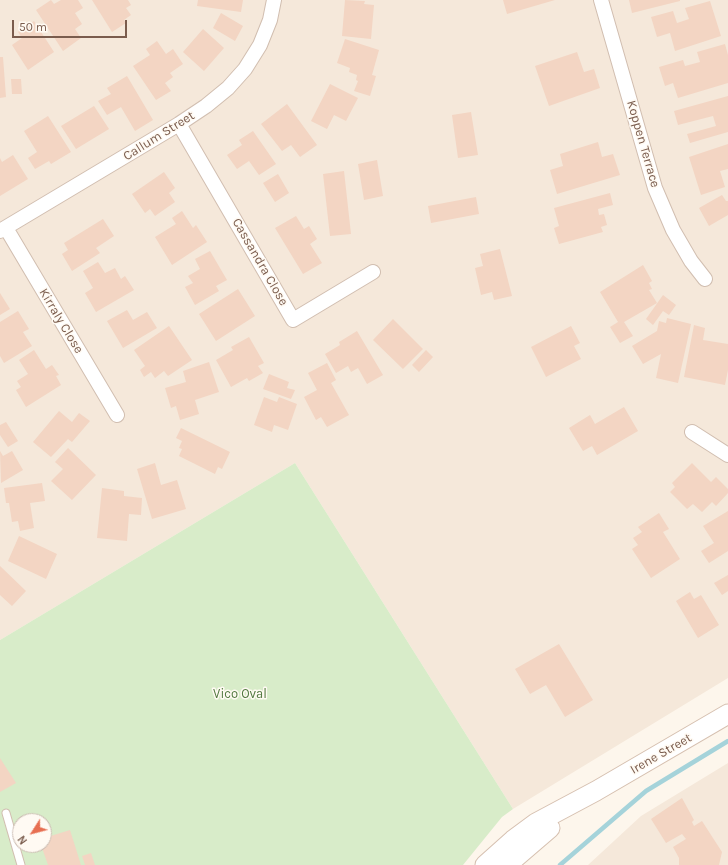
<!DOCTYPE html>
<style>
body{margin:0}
#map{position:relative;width:728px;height:865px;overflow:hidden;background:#fdf6ec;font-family:Karla,sans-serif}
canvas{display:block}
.north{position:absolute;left:12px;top:813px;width:40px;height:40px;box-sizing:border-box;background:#fffaf3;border:1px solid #cabbb1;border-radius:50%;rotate:234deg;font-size:11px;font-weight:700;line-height:16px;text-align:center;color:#7a5c4d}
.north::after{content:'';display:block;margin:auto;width:14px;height:18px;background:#e76f51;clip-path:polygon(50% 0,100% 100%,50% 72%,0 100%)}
.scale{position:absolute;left:12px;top:20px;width:115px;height:18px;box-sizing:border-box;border:2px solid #7a5c4d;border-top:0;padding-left:5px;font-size:12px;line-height:14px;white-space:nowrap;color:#7a5c4d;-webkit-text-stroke:3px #fffaf3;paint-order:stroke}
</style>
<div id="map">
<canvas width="728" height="865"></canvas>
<div class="north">N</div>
<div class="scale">50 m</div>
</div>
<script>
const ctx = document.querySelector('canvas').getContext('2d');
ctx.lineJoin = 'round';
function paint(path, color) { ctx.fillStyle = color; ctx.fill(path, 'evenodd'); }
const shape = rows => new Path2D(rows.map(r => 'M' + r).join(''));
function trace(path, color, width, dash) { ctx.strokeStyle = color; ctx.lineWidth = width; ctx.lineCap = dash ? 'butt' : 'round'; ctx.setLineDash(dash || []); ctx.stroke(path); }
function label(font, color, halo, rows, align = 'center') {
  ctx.font = font + ' Karla,sans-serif'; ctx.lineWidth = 3; ctx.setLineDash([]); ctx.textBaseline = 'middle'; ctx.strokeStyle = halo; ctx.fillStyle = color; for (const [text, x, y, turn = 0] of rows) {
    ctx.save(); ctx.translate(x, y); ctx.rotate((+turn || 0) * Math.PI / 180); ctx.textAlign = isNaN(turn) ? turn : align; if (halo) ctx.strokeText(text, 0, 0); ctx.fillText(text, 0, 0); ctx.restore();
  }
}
paint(shape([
 [0,0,728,0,728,678,513,809,295,463,0,640],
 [728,763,728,865,588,865,641,816]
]), '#f5e8da');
paint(shape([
 [295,463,513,809,502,817,463,865,0,865,0,640],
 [20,821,44,821,44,845,20,845]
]), '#d8ecc9');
trace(shape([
 [560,865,646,791,728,741]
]), '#a5d3da', 4.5);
paint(shape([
 [51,0,54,4,61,0,78,0,83,8,75,13,82,24,75,29,81,38,63,51,36,10],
 [92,0,128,0,131,5,126,8,131,15,124,20,126,23,112,32],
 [198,0,243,0,241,12,197,6],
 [345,0,365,1,364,4,374,5,371,39,342,36],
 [503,0,555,0,507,14],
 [629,0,680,0,680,1,632,13],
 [710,1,721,36,675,51,670,33,657,37,651,17,673,11,677,23,689,19,685,8],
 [221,13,243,26,235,41,213,28],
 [34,21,54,52,28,70,12,45,22,38,18,32],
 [203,29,224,48,204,71,183,52],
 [345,39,379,50,372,75,376,76,370,96,354,91,358,81,356,80,357,75,349,72,350,68,337,63],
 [157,41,166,54,173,49,183,64,170,73,173,77,165,83,171,91,156,100,133,66,150,55,146,49],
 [725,44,728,55,728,83,678,98,673,83,665,86,659,67,683,60,685,66,700,62,697,52],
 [577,52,584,72,594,69,600,88,549,106,535,66],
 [0,57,3,57,6,97,0,98],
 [127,76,153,120,135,131,121,107,107,115,98,101,111,94,107,88],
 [11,79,21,79,22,94,12,94],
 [330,84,358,98,346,121,334,115,327,129,311,121],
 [728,96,728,132,690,143,687,134,716,126,713,116,678,125,674,111],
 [287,104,317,145,300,157,291,145,282,151,261,124],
 [94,106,109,129,76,149,61,126],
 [471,112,478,155,458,158,452,115],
 [48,116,71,152,51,164,49,161,35,169,28,158,37,152,24,131],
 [253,131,276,164,259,175,249,161,237,169,227,155,242,145,239,140],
 [598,142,602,157,613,154,620,175,557,194,550,170,563,166,560,154],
 [728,144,728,169,720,171,725,187,701,195,689,157],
 [13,155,28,179,0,196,0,158,2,162],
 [377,160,383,196,364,200,358,164],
 [344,171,351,234,330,236,323,174],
 [164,172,175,188,169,193,175,202,155,216,150,209,145,213,132,194],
 [278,174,289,193,275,202,263,183],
 [610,193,613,205,598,209,599,215,604,214,607,225,601,227,603,232,559,244,554,228,559,226,554,208],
 [722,195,726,201,728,201,728,215,709,226,699,208],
 [476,197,479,214,431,223,428,206],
 [182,211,193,228,196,225,207,242,172,265,155,237,176,224,172,218],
 [296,216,304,229,309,226,317,239,310,244,322,263,303,274,275,228],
 [103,219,114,236,96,248,100,253,72,271,62,254,68,250,64,243],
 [500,249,512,296,494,300,492,292,481,295,475,268,483,266,480,254],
 [210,251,227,280,216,286,219,291,195,305,185,287,193,283,188,276,200,269,195,259],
 [98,262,105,273,115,268,121,279,125,276,134,290,96,312,85,293,93,288,83,271],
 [643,265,652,281,649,283,652,289,649,290,657,303,624,322,633,336,620,343,610,327,618,322,600,292],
 [238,289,255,316,216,341,199,314],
 [0,293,10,309,0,315],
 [663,295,676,305,669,315,663,311,653,325,646,319],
 [127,310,133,320,147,312,157,328,123,348,107,321],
 [18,311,29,329,23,332,32,346,4,363,0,356,0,322],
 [667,318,691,324,678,383,656,378,661,354,643,364,632,346,657,331,659,321,666,323],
 [393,319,423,349,403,369,373,340],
 [694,325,705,328,703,340,728,344,728,370,725,385,684,377],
 [169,326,192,360,168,376,164,371,155,378,151,372,144,377,140,370,145,366,134,350],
 [571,326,580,343,574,346,581,359,546,377,531,347],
 [357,331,383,375,367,384,358,368,351,372,348,366,336,373,325,354,340,345,339,342],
 [249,337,264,363,258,366,263,373,249,381,247,378,231,387,216,360,233,350,231,347],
 [34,350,46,369,52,365,59,375,56,376,61,385,26,407,16,390,21,387,17,381,28,374,19,360],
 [426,350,433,357,419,372,412,365],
 [209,362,219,392,195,400,199,414,180,420,176,406,171,408,165,388,186,382,183,371],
 [327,363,336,380,331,383,349,415,327,427,321,417,316,420,304,397,317,390,308,373],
 [269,374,289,382,287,388,295,390,291,399,263,389],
 [264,397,277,402,279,397,297,404,288,430,274,425,272,432,254,425],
 [624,407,638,431,597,455,592,446,583,451,569,428,590,415,595,424],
 [59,411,72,422,79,413,90,421,72,442,68,439,51,457,33,442],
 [6,422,18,441,8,447,0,435,0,425],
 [181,428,230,452,222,469,218,467,215,474,179,456,182,449,179,448,182,441,176,438],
 [68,448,96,475,72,500,51,481,63,469,55,462],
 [0,451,3,456,12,451,23,470,1,483],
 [155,463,161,485,177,480,186,509,152,519,137,469],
 [692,463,711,482,716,477,728,489,728,493,716,506,712,502,702,512,693,504,687,509,670,492,675,487,672,483],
 [42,483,45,501,30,503,34,528,20,531,18,521,12,522,9,503,6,503,4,488],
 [102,488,124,491,124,496,142,498,141,515,129,514,127,541,97,538],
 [728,511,728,551,709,563,701,551,714,543,703,526],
 [659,513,669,529,663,532,680,559,651,578,632,549,638,545,633,538,642,532,638,527],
 [19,536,57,554,46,579,8,561],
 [0,566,26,591,12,606,0,595],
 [728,575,728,591,722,595,714,583],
 [690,592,694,599,701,595,719,625,698,638,676,601],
 [559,644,593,700,565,717,546,685,530,694,515,669],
 [0,758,16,783,0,792],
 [682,798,694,820,692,822,694,826,702,821,722,852,719,865,679,865,679,858,673,847,686,839,682,834,666,843,651,819],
 [70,830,81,865,48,865,41,845,44,845,44,838],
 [91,853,95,865,85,865,82,856]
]), '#f3d5c3');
const lane = shape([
 [6,813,21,865]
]);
const street = shape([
 [601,0,655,188,673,230,691,261,705,279],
 [179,124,293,320,373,272],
 [6,228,117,415],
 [0,231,179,124,206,106,228,88,245,69,260,45,270,20,274,0],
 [692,432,728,455]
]);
const secondary = shape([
 [485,865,513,840,536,823,596,791,728,714],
 [507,865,550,828]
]);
trace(lane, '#d1beb0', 9);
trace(street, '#d1beb0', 16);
trace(secondary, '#d6c0b0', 21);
trace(lane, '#fff', 7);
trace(street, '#fff', 14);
trace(secondary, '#fff', 19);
label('13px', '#7a5c4d', '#fffaf3', [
 ["Callum Street",159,136,-32],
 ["Koppen Terrace",643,144,74],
 ["Cassandra Close",260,262,60],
 ["Kirraly Close",61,321,59],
 ["Irene Street",661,754,-30]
]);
label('13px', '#537a41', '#fffaf3', [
 ["Vico Oval",240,694]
]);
</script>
